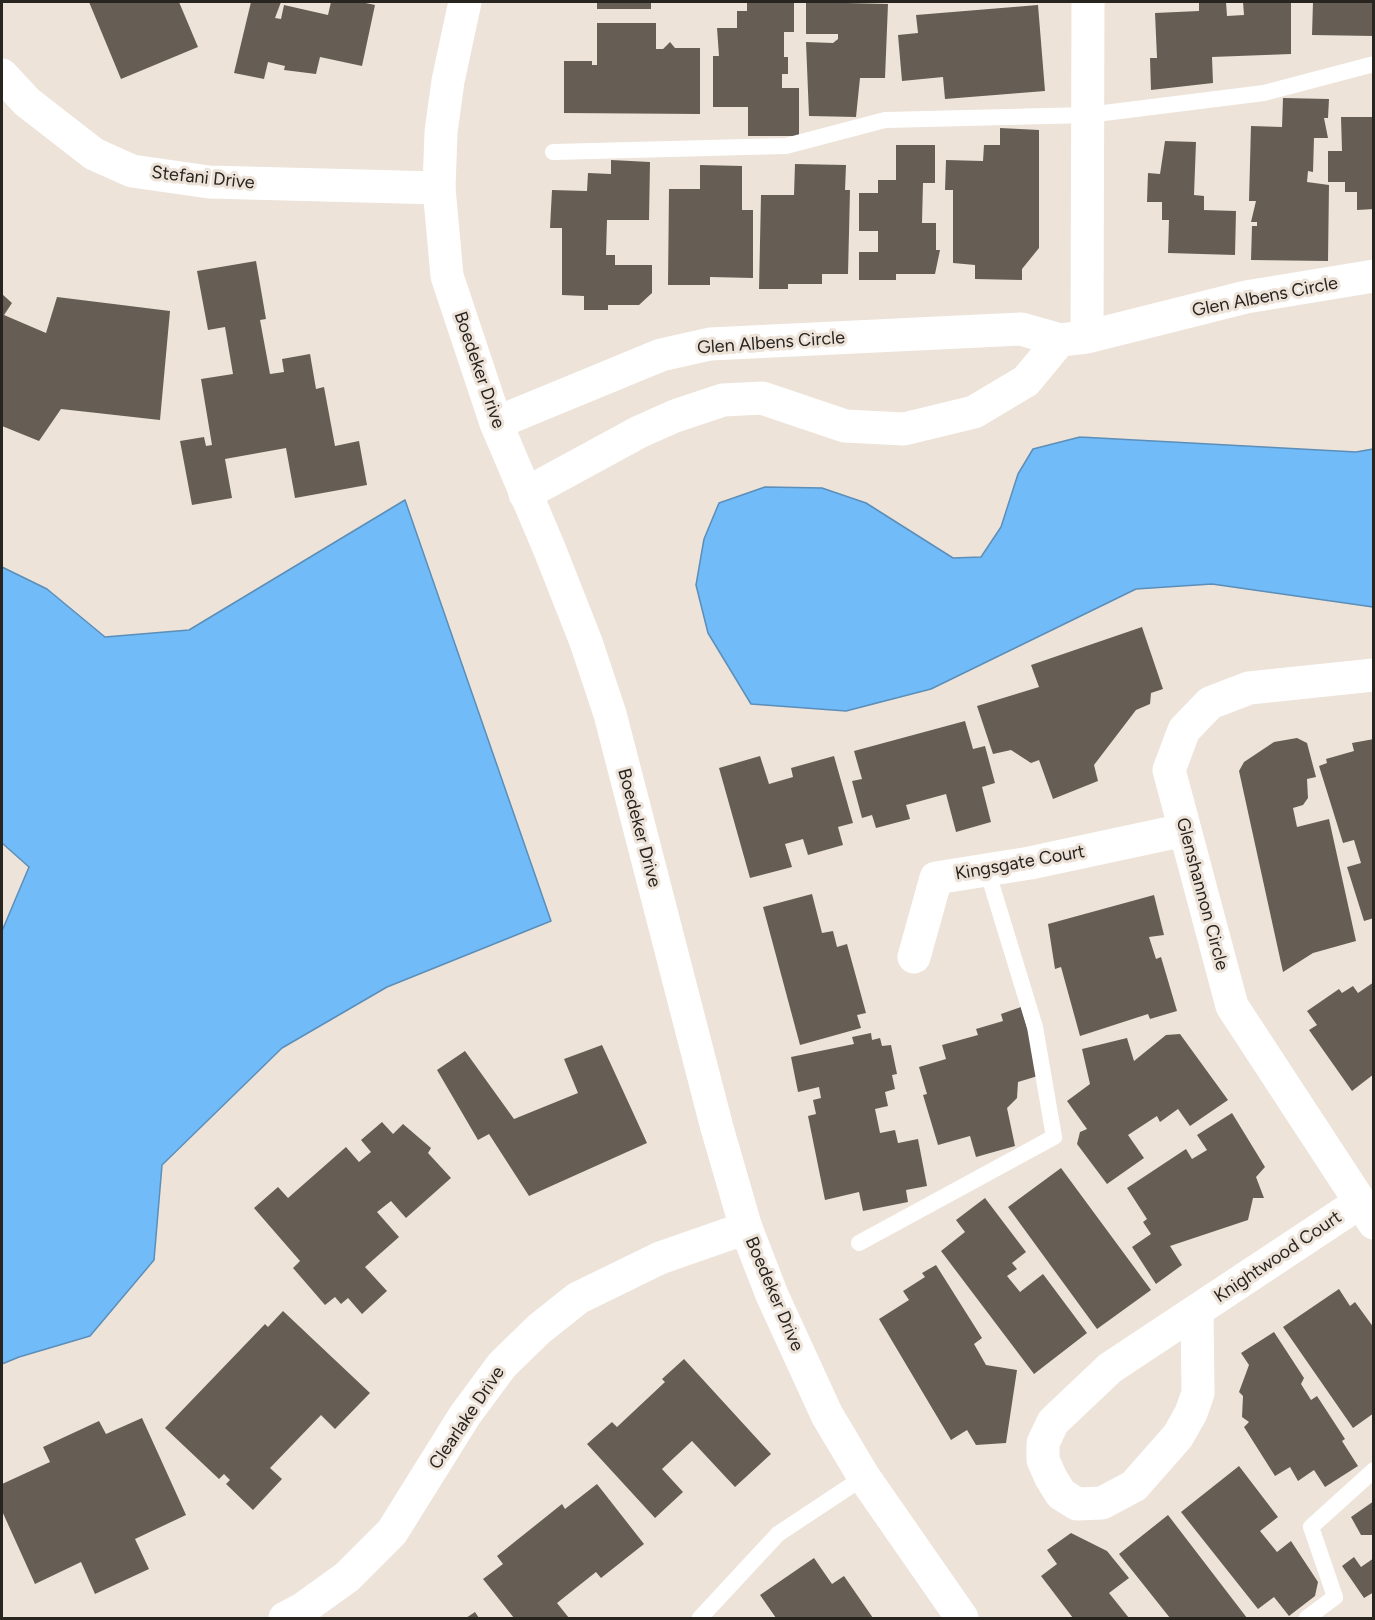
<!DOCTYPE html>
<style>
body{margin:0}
#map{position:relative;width:1375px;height:1620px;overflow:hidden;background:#ede3d9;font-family:Figtree,sans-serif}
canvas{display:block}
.frame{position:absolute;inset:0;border:3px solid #282521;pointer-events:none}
</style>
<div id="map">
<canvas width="1375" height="1620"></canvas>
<div class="frame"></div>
</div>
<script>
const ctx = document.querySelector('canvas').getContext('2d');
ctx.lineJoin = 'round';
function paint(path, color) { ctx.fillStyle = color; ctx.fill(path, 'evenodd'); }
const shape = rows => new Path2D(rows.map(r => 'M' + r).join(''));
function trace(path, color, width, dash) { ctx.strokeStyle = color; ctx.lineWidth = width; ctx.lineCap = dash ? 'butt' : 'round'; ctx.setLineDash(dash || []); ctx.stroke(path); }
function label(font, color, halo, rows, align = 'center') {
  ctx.font = font + ' Figtree,sans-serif'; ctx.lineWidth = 6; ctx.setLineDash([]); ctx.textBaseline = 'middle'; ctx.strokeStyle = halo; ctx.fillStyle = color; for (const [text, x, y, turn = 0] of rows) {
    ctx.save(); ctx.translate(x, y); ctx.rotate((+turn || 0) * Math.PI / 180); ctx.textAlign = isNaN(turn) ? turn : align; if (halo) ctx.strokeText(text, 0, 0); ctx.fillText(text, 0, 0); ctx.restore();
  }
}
const water = shape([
 [1080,437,1356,452,1373,449,1373,607,1212,584,1136,589,931,689,846,711,751,704,708,633,696,585,704,539,719,503,765,487,822,488,866,503,953,558,981,557,1001,527,1018,474,1033,449,1080,437],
 [405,500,551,921,387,987,282,1048,162,1165,154,1260,90,1336,19,1357,2,1364,2,931,29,867,2,843,2,567,47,589,105,637,189,630,405,500]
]);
paint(water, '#71bbf8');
trace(water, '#5b8eb8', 1.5);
paint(shape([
 [89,2,179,2,198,47,121,79],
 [251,2,281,2,275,18,281,19,284,5,328,15,331,2,361,2,375,5,362,66,320,57,316,74,284,70,285,66,268,62,264,79,234,73],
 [597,2,651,2,651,9,597,9],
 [747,2,794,2,794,32,784,32,784,57,788,57,788,74,782,74,782,88,799,88,799,136,748,136,748,107,713,107,713,56,719,56,717,28,737,28,737,11,747,11],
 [806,2,888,4,885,78,860,78,856,117,809,116,806,42,833,43,838,39,838,34,806,34],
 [1199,2,1226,2,1227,16,1244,15,1243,2,1291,2,1291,54,1212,57,1213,83,1151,90,1150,58,1157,58,1155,13,1199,11],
 [1313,2,1374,2,1374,36,1312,35],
 [1038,5,1045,91,945,99,943,77,902,81,898,35,918,33,916,15],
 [597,23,656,23,656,49,663,49,670,42,675,48,700,48,700,114,564,113,564,61,592,61,592,65,597,65],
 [1283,98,1329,99,1328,118,1324,118,1328,138,1314,138,1313,172,1308,171,1307,182,1329,185,1328,261,1251,260,1252,226,1257,226,1257,222,1251,222,1256,201,1249,201,1251,126,1282,127],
 [1341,117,1374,117,1374,209,1357,210,1357,192,1345,192,1345,182,1328,182,1328,151,1342,151],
 [1000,128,1039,130,1039,248,1022,269,1022,280,975,279,975,265,953,263,953,190,945,190,946,160,983,161,984,145,1000,145],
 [1165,141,1196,142,1194,195,1204,196,1204,210,1236,211,1235,255,1168,253,1169,220,1162,220,1162,202,1147,202,1148,173,1160,174],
 [896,145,935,145,935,183,923,183,922,223,936,223,936,250,940,250,935,274,896,274,896,280,859,280,859,252,878,252,878,231,859,231,859,193,878,193,878,180,896,180],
 [611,160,650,162,649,220,607,220,606,255,615,255,615,265,652,265,652,293,639,305,608,305,608,310,584,310,584,296,562,295,562,228,550,228,552,190,587,191,588,173,611,174],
 [795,164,846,165,845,190,850,190,848,274,822,274,822,284,788,284,788,289,759,289,761,195,794,195],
 [700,165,742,166,742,210,753,210,753,278,710,277,710,285,668,285,669,189,700,189],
 [256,261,266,319,260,320,270,374,284,372,282,359,310,354,316,389,324,387,335,446,359,441,367,485,295,498,286,448,225,459,232,498,192,505,180,441,204,437,206,446,212,445,201,379,233,374,225,327,208,330,197,271],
 [2,294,12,303,4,315,46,333,57,297,170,311,160,420,61,409,39,441,2,426],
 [1142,627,1163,689,1151,693,1150,704,1136,710,1094,765,1098,781,1053,799,1039,760,1031,763,1011,750,993,754,977,706,1039,687,1031,665],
 [965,721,973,749,985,746,995,783,982,787,991,822,956,832,946,794,906,805,910,819,876,828,872,815,862,818,852,781,862,779,854,751],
 [1297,738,1307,743,1316,777,1307,779,1308,798,1303,805,1293,808,1297,827,1329,819,1356,941,1313,953,1283,972,1239,771,1244,762,1274,742],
 [1374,739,1374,918,1364,921,1347,867,1361,863,1354,840,1343,843,1319,766,1327,763,1326,759,1354,751,1352,743],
 [760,756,769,784,793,777,791,768,834,756,853,823,838,827,843,845,808,855,803,839,785,844,792,867,750,878,719,768],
 [812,894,822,933,833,931,837,947,847,944,866,1013,857,1015,861,1028,800,1045,763,907],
 [1154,895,1164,935,1149,937,1156,959,1161,957,1177,1011,1150,1019,1148,1014,1080,1036,1061,967,1055,969,1048,924],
 [1374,982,1374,1074,1352,1091,1309,1030,1317,1025,1307,1011,1339,989,1342,993,1353,986,1358,993],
 [1021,1007,1041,1075,1018,1082,1017,1098,1007,1108,1015,1146,976,1157,970,1136,938,1145,923,1095,927,1094,919,1067,946,1059,942,1045,978,1035,976,1029,1003,1021,1001,1014],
 [871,1033,872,1040,880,1038,882,1046,891,1045,897,1074,892,1075,895,1089,885,1092,888,1106,875,1109,880,1133,895,1130,898,1143,918,1139,927,1186,906,1190,908,1202,863,1211,859,1192,825,1200,808,1116,816,1114,813,1100,821,1098,819,1087,798,1092,791,1057,854,1044,852,1037],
 [1180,1034,1228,1100,1190,1126,1178,1109,1160,1122,1157,1116,1128,1135,1144,1158,1107,1184,1077,1144,1080,1132,1087,1129,1067,1101,1090,1084,1082,1049,1127,1038,1134,1061,1166,1035],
 [602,1045,647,1143,529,1196,489,1134,478,1140,437,1070,465,1051,514,1119,578,1093,564,1059],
 [1232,1113,1265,1167,1256,1177,1264,1198,1253,1198,1248,1220,1170,1246,1182,1265,1156,1284,1132,1247,1151,1234,1143,1222,1147,1219,1127,1188,1186,1149,1192,1159,1207,1150,1197,1135],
 [382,1122,393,1134,403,1124,431,1148,428,1153,451,1178,406,1218,391,1201,377,1212,399,1237,365,1267,387,1291,362,1314,348,1298,341,1304,335,1297,325,1305,293,1268,300,1261,254,1208,278,1187,288,1198,346,1147,359,1162,371,1152,361,1140],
 [1061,1168,1151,1290,1097,1329,1008,1207],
 [985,1198,1026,1252,1012,1263,1017,1269,1007,1276,1020,1292,1043,1274,1087,1333,1034,1374,941,1251,965,1232,956,1220],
 [936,1265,982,1338,974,1344,986,1365,1017,1370,1006,1443,976,1445,967,1430,951,1440,879,1319,909,1300,903,1291,925,1277,922,1273],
 [1339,1289,1350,1306,1355,1302,1374,1328,1374,1413,1353,1428,1283,1327],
 [283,1311,370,1393,335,1429,321,1415,270,1468,282,1479,253,1510,226,1484,230,1480,224,1474,219,1479,165,1428,265,1324,268,1327],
 [1274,1332,1304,1378,1301,1384,1311,1400,1317,1396,1345,1439,1342,1441,1358,1466,1325,1487,1314,1470,1298,1481,1290,1467,1275,1476,1244,1427,1249,1422,1242,1417,1243,1396,1239,1392,1249,1365,1241,1353],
 [684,1359,771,1454,735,1487,692,1441,662,1469,683,1492,655,1518,587,1444,612,1422,617,1427,665,1382,662,1379],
 [142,1418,186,1515,135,1539,149,1569,95,1594,81,1562,35,1584,2,1511,2,1484,50,1462,43,1447,99,1421,106,1434],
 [1239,1466,1278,1517,1260,1531,1277,1552,1291,1541,1318,1582,1315,1596,1289,1616,1274,1597,1258,1609,1181,1512],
 [597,1484,644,1544,601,1578,596,1572,557,1603,569,1618,514,1618,483,1579,503,1564,497,1556,562,1504,565,1509],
 [1374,1501,1374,1535,1361,1535,1351,1517],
 [1168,1515,1247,1618,1170,1618,1119,1554],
 [1071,1533,1107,1551,1129,1578,1109,1593,1129,1618,1073,1618,1041,1576,1057,1564,1047,1550],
 [1354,1557,1361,1567,1374,1558,1374,1592,1364,1598,1342,1566],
 [814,1558,832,1584,844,1576,873,1618,776,1618,760,1595],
 [475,1612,479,1618,466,1618]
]), '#665e55');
trace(shape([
 [553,152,786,146,885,120,1088,115,1264,93,1374,64],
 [859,1243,1054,1137,1035,1027,987,870],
 [700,1618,778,1534,864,1477],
 [1307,1618,1335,1597,1311,1527,1374,1470]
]), '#fff', 16);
trace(shape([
 [2,75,27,102,94,154,132,171,209,182,439,188],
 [1087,337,1088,2],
 [496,423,661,355,710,344,1021,329,1060,340,1087,337,1246,297,1374,276],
 [525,494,639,432,675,416,723,400,762,398,845,426,904,429,974,412,1026,381,1060,340],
 [1374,675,1249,688,1210,703,1184,730,1169,770,1232,1006,1374,1223],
 [914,957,936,878,1030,863,1184,830],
 [1197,1311,1198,1393,1191,1413,1178,1436,1134,1486,1102,1503,1077,1504,1061,1494,1051,1478,1043,1460,1043,1443,1053,1422,1110,1368,1359,1203],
 [285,1618,304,1608,347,1577,392,1532,465,1415,502,1365,539,1329,578,1298,660,1258,746,1228]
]), '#fff', 33);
trace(shape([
 [465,2,448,81,441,132,439,188,447,276,496,423,549,548,586,642,610,714,717,1128,746,1228,772,1295,827,1415,864,1477,962,1618]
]), '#fff', 33);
label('18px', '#282521', '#ede3d9', [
 ["Stefani Drive",203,178,6],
 ["Glen Albens Circle",1265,297,-11],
 ["Glen Albens Circle",771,343,-4],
 ["Boedeker Drive",479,370,71],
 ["Boedeker Drive",639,828,75],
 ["Kingsgate Court",1020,863,-10],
 ["Glenshannon Circle",1202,894,75],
 ["Knightwood Court",1278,1257,-34],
 ["Boedeker Drive",774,1294,67],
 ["Clearlake Drive",467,1418,-56]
]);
</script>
